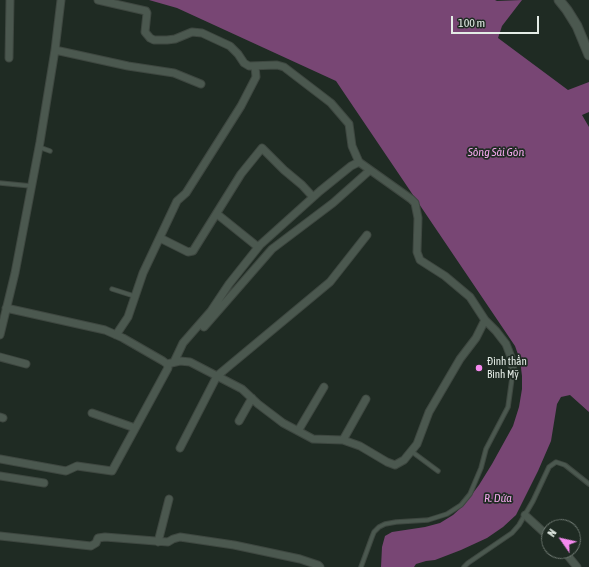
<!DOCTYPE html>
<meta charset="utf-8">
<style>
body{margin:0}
#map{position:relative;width:589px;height:567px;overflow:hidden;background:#1f2b23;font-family:"Asap Condensed",sans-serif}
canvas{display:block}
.north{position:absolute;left:541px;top:519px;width:40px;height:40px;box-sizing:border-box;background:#1f2b23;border:1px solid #6e7871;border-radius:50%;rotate:304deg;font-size:11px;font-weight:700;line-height:16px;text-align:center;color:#e4ece6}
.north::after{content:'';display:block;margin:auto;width:14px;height:18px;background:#f589ee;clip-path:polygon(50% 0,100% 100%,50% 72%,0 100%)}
.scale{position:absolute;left:451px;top:16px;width:88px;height:18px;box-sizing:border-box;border:2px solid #e4ece6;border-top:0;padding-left:5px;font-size:12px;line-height:14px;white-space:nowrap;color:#e4ece6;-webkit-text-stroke:3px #1f2b23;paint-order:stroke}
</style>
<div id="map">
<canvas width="589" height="567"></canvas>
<div class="north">N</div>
<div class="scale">100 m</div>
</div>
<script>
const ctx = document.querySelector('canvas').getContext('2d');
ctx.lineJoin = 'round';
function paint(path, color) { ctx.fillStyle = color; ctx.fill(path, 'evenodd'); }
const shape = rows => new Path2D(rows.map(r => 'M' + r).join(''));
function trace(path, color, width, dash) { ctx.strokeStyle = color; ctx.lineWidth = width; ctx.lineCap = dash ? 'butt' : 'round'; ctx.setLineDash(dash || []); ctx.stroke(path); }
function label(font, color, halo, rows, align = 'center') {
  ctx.font = font + ' "Asap Condensed",sans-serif'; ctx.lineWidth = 3.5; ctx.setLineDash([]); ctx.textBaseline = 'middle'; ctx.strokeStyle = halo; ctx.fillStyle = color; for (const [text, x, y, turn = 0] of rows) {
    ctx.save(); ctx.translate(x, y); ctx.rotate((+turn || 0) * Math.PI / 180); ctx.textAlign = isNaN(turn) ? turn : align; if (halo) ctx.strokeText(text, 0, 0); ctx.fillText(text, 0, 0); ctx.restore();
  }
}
paint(shape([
 [149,0,495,0,497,1,522,0,502,26,498,38,568,90,589,82,589,112,582,115,589,127,589,412,570,395,561,397,557,404,551,441,538,471,516,515,503,527,487,538,461,550,435,560,426,561,416,564,414,567,381,567,382,547,385,536,392,532,425,527,440,523,453,515,464,505,479,485,492,464,513,426,519,407,522,389,522,376,520,360,515,346,336,81,177,8]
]), '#784674');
const service = shape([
 [39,147,50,151],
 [0,183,31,186],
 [112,289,134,296],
 [411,451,438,471],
 [361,567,372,537,374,532,379,527,385,524,396,522,428,520,447,514,461,505,470,494,481,468,486,449,508,407,513,371],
 [464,567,468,563,512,533,519,525,533,501,549,467,556,462,565,465,589,484]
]);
const minor = shape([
 [98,0,146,11,147,13,145,32,150,38,154,40,167,40,175,39,192,32,202,33,230,46,238,54,244,63,249,66,277,65,284,67,331,103,349,124,352,146,359,162,411,199,415,203,418,218,417,252,420,260,445,276,470,297,485,320,496,331,506,344,511,357,513,371],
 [55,50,128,66,174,73,201,84],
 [9,58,10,0],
 [217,214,258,247],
 [160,238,188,252,193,251,241,174,262,148,284,170,302,185,313,197],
 [204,327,272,249,333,203,369,171],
 [0,335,15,273,40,142,55,50,61,0],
 [116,335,128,317,143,273,177,201,186,193,241,106,256,77,255,66],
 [0,357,26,364],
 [174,362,183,343,211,311,229,284,260,245,320,191,351,166,359,162],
 [167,364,180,361,190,362,242,389,258,404,283,423,313,439,343,440,360,446,387,462,395,465,404,460,417,444,429,412,460,359,476,338,485,320],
 [92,413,135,428],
 [0,417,3,418],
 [239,421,252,398],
 [298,431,324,387],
 [343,440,366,399],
 [180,448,217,376,330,282,367,235],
 [0,459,66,471,77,466,112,471,168,368,167,364,163,361,123,338,105,330,6,308],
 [0,476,44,483],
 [525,515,549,537],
 [0,536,91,546,96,543,98,538,105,537,168,542,173,539,180,537,234,545,300,559,318,565,320,567],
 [158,542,169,499],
 [564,551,577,567]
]);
const tertiary = shape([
 [559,0,567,10,577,26,589,55]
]);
trace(service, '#3e4740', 5.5);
trace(minor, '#3e4740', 9);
trace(tertiary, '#3e4740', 11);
trace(service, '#4b584f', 3.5);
trace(minor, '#4b584f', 7);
trace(tertiary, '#4b584f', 9);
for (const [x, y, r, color] of [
 [479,368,4,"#f589ee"]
]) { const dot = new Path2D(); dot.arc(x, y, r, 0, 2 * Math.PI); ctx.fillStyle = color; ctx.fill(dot); trace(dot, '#1f2b23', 1.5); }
label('11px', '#e4ece6', '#1f2b23', [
 ["Đình thần",487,362],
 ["Bình Mỹ",487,375]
], 'left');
label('italic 12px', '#f0a5e9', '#1f2b23', [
 ["Sông Sài Gòn",496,152],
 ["R. Dứa",498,498]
]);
</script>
